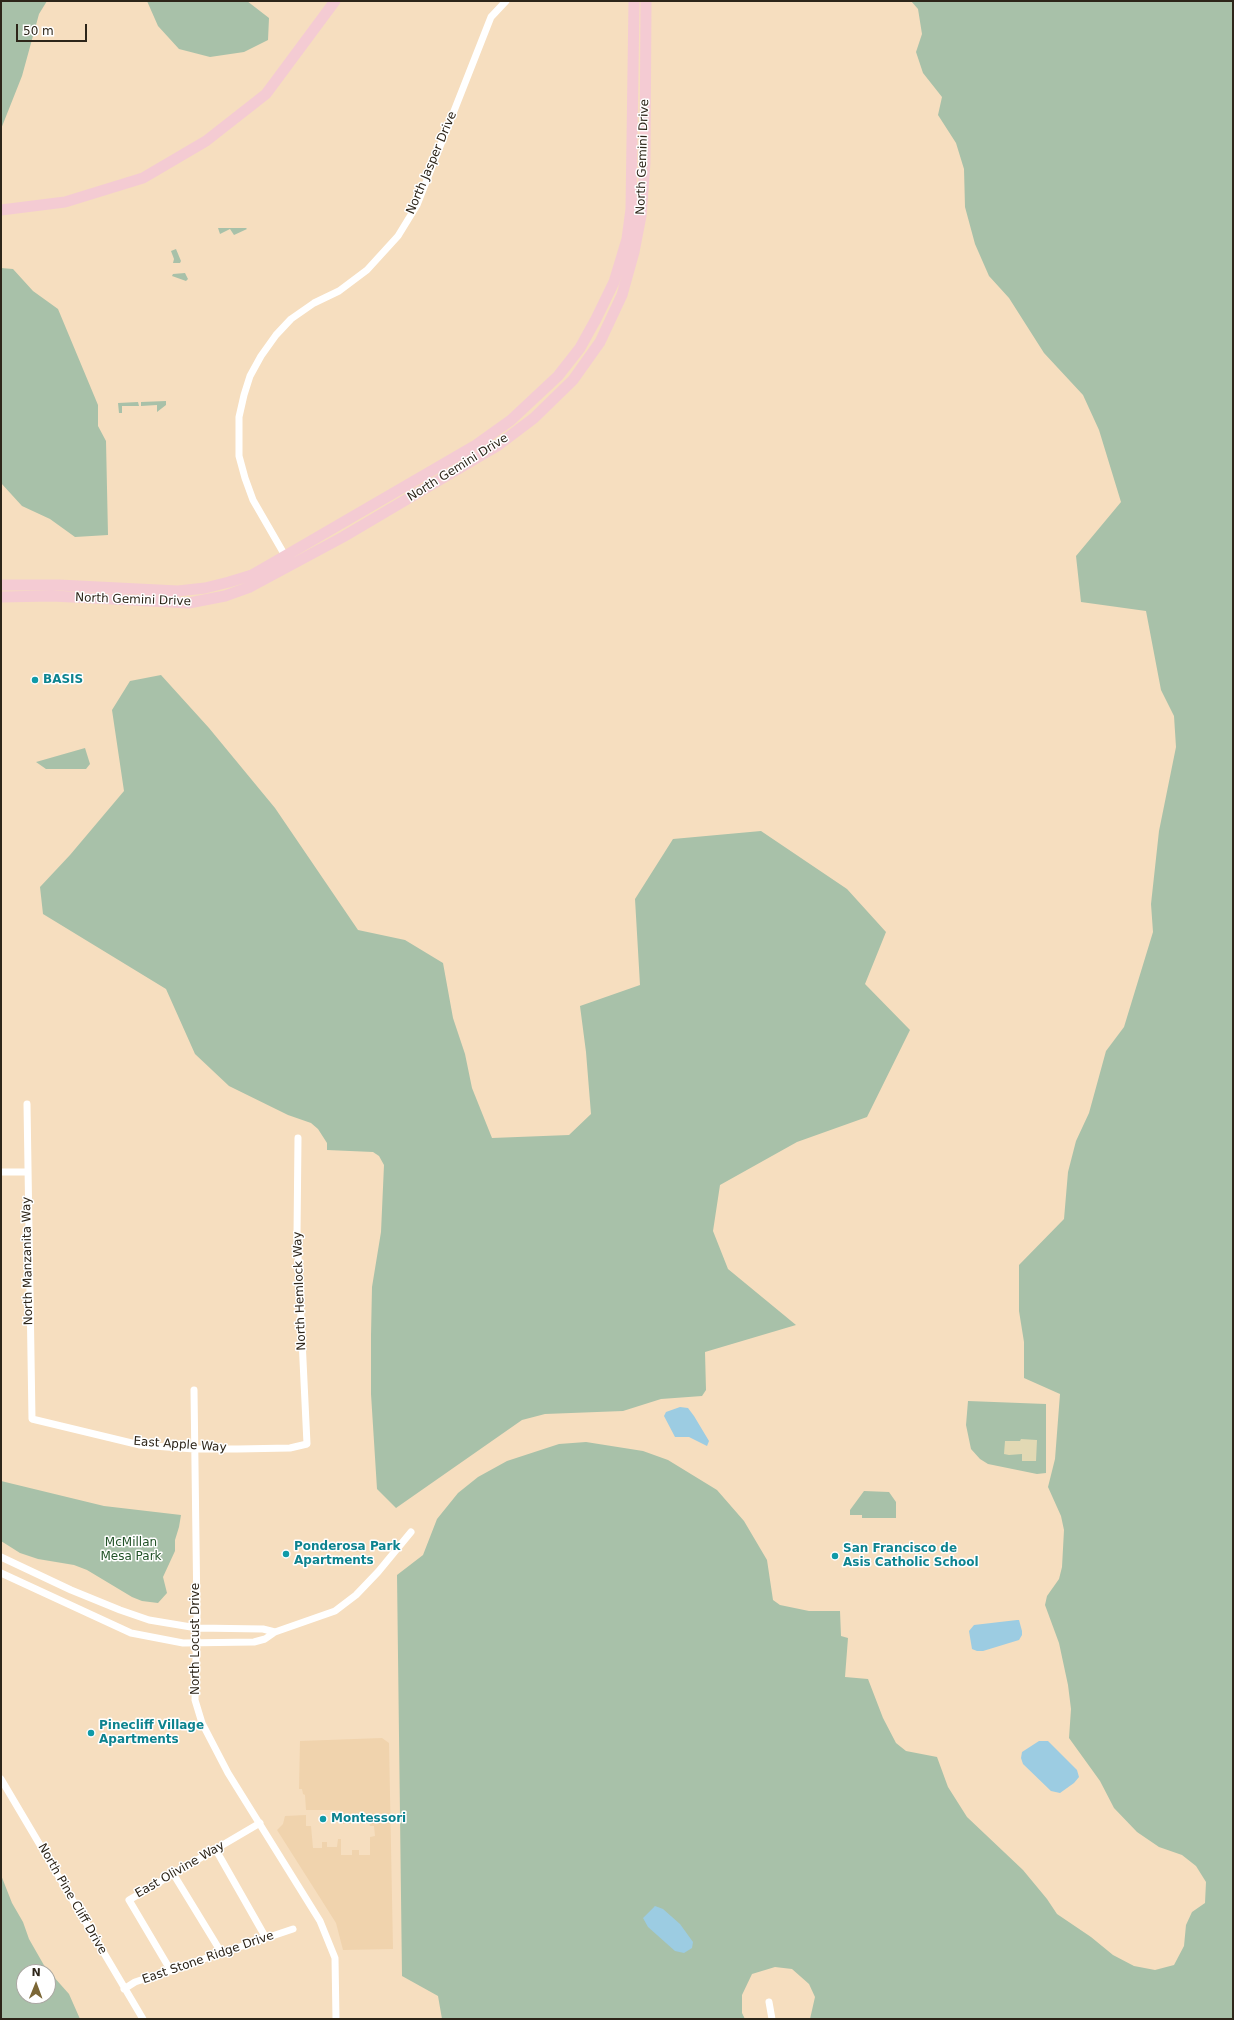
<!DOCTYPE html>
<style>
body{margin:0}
#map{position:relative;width:1234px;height:2020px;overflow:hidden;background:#f6debf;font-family:"DejaVu Sans",sans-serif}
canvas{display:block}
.frame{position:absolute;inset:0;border:2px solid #2d2519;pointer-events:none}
.north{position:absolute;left:16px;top:1964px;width:40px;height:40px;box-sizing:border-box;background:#fff;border:1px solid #aba8a3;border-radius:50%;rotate:1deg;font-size:11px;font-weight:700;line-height:16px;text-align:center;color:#2d2519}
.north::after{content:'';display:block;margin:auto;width:14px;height:18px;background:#7b6736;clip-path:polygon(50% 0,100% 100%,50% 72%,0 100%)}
.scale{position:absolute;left:16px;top:24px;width:71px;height:18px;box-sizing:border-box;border:2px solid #2d2519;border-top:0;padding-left:5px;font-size:12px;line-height:14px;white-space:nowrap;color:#2d2519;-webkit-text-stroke:3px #fff;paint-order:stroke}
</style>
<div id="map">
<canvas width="1234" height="2020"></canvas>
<div class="frame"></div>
<div class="north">N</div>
<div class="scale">50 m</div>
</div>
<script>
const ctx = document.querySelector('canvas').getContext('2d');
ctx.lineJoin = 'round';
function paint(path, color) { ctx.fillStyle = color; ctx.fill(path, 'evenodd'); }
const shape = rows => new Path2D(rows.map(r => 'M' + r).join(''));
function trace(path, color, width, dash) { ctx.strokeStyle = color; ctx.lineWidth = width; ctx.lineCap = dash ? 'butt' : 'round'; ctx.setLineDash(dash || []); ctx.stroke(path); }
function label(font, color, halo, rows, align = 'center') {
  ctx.font = font + ' "DejaVu Sans",sans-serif'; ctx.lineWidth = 3; ctx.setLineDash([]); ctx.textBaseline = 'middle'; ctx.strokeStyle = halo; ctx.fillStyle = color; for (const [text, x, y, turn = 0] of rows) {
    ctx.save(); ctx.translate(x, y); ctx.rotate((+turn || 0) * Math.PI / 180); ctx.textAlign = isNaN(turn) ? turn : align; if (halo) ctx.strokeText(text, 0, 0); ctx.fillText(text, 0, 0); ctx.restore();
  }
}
paint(shape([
 [382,1738,389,1743,393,1949,343,1950,336,1923,277,1830,283,1824,285,1816,306,1815,306,1826,311,1826,313,1848,322,1848,322,1842,327,1842,327,1847,337,1847,338,1839,341,1839,341,1855,352,1855,352,1850,359,1850,359,1855,370,1855,370,1837,375,1836,374,1826,370,1826,369,1823,341,1824,340,1810,306,1810,305,1795,303,1794,302,1789,299,1789,300,1741]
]), '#f0d3ad');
paint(shape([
 [1,1,47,1,39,14,22,76,1,129],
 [147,1,247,1,269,18,268,40,244,52,210,57,179,49,158,26],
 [911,1,1233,1,1233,2019,810,2019,815,1997,809,1984,792,1969,775,1967,752,1974,742,1995,742,2013,745,2019,442,2019,438,1996,402,1976,397,1575,423,1555,437,1519,458,1493,478,1477,507,1461,559,1444,586,1442,643,1451,668,1460,717,1490,744,1521,767,1560,773,1600,780,1605,809,1611,840,1611,841,1636,848,1638,845,1677,868,1679,883,1718,896,1743,906,1751,937,1757,948,1787,967,1817,1023,1870,1047,1899,1057,1914,1091,1937,1113,1955,1134,1966,1155,1970,1174,1965,1184,1946,1186,1925,1192,1912,1205,1903,1206,1882,1196,1866,1182,1855,1159,1847,1137,1832,1114,1808,1100,1781,1069,1738,1071,1709,1068,1685,1059,1643,1045,1605,1047,1596,1059,1579,1062,1567,1064,1530,1061,1516,1048,1487,1055,1459,1060,1394,1024,1378,1024,1342,1019,1311,1019,1265,1064,1219,1068,1172,1076,1141,1089,1113,1106,1051,1124,1027,1153,932,1151,904,1159,831,1176,747,1174,716,1161,690,1146,611,1081,602,1076,556,1121,502,1099,430,1083,395,1044,353,1009,298,989,276,975,244,965,207,964,169,956,143,938,115,942,97,923,73,916,52,922,34,918,9],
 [218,228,246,228,247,229,234,235,230,229,220,234],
 [176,249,181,261,180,263,173,263,174,259,171,251],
 [1,268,13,269,33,291,58,309,98,405,98,426,106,441,108,535,75,537,50,519,22,506,1,483],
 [185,273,188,279,186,281,172,276,173,274],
 [166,401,166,405,157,412,157,405,141,406,141,402],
 [138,402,139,406,122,406,122,413,119,413,118,403],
 [161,675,209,728,275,808,358,930,405,940,443,963,453,1018,465,1054,472,1088,492,1138,569,1135,591,1114,586,1052,580,1006,640,985,635,899,673,839,761,831,847,889,886,932,865,984,910,1030,867,1117,797,1142,720,1185,713,1231,728,1269,796,1325,705,1352,706,1390,702,1396,661,1399,623,1411,545,1414,522,1420,396,1508,377,1489,371,1394,371,1335,372,1287,381,1232,384,1165,379,1156,373,1152,327,1150,327,1143,318,1129,311,1123,288,1115,229,1086,195,1054,166,989,43,914,40,887,70,855,124,791,112,710,130,681],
 [85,748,90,764,86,769,46,769,36,762],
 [968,1401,1046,1404,1046,1473,1037,1474,988,1464,980,1459,971,1449,966,1425],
 [1,1481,104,1506,181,1515,179,1527,175,1540,175,1551,163,1577,167,1593,158,1603,142,1601,132,1597,87,1570,74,1565,38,1559,20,1553,1,1541],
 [864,1491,889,1492,896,1502,896,1518,862,1518,862,1515,850,1515,850,1510],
 [1,1875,12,1903,23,1922,29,1939,45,1967,69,1994,80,2019,1,2019],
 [24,1972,48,1972,48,1996,24,1996]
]), '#a8c1a9');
paint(shape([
 [1021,1439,1037,1440,1036,1461,1022,1461,1022,1454,1009,1455,1004,1454,1005,1441,1020,1441]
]), '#e2d9b4');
paint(shape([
 [680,1407,688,1408,694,1416,709,1441,707,1446,689,1437,675,1437,664,1416,666,1412],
 [1017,1620,1019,1620,1022,1631,1022,1635,1019,1640,983,1651,977,1651,972,1649,969,1631,974,1625],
 [1039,1741,1048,1741,1077,1770,1079,1777,1074,1783,1060,1793,1051,1791,1023,1764,1021,1758,1022,1752],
 [655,1906,663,1909,680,1924,693,1942,692,1948,684,1953,675,1951,648,1927,643,1918]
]), '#9ccce2');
trace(shape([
 [287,559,253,500,245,478,239,456,239,417,244,395,250,376,261,356,276,335,291,319,314,303,339,291,367,270,398,236,417,205,491,17,506,1],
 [27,1104,32,1419,140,1445,194,1449,238,1449,290,1448,307,1444,297,1235,298,1138],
 [1,1172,26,1172],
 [194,1390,197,1616,195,1700,202,1723,228,1773,320,1921,335,1958,336,2019],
 [1,1557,71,1590,120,1610,149,1620,197,1628,263,1629,275,1632],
 [1,1573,131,1633,183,1643,254,1642,265,1639,275,1632,335,1611,356,1595,378,1572,411,1532],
 [1,1779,143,2019],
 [216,1850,266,1938],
 [174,1875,221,1952],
 [171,1971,129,1900,260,1823],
 [124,1989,135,1982,293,1929],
 [769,2002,772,2019]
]), '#fff', 7);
trace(shape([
 [1,210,65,202,143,178,206,141,266,94,335,1],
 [1,585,59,585,178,591,205,588,229,582,252,575,285,556,476,445,511,420,558,376,580,348,596,319,614,282,627,239,631,209,634,1],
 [1,597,52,596,189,603,225,596,250,587,343,537,497,446,534,418,573,380,600,342,622,295,634,252,641,216,645,163,646,1]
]), '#f4cbd3', 11);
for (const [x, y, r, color] of [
 [35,680,4,"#0f9aa8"],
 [286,1554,4,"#0f9aa8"],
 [835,1556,4,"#0f9aa8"],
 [91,1733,4,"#0f9aa8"],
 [323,1819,4,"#0f9aa8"]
]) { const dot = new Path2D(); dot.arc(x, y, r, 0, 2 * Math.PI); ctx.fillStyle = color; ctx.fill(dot); trace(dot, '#fff', 1.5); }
label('12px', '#2d2519', '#fff', [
 ["North Gemini Drive",643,157,-88],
 ["North Jasper Drive",432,163,-67],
 ["North Gemini Drive",458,468,-32],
 ["North Gemini Drive",133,600,2],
 ["North Manzanita Way",28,1261,-91],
 ["North Hemlock Way",300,1291,-92],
 ["East Apple Way",180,1445,4],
 ["North Locust Drive",196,1639,-90],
 ["East Olivine Way",180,1870,-30],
 ["North Pine Cliff Drive",72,1899,60],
 ["East Stone Ridge Drive",208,1958,-19]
]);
label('bold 12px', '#0d838f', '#fff', [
 ["BASIS",43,680],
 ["Ponderosa Park",294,1547],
 ["Apartments",294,1561],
 ["San Francisco de",843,1549],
 ["Asis Catholic School",843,1563],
 ["Pinecliff Village",99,1726],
 ["Apartments",99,1740],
 ["Montessori",331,1819]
], 'left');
label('12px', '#215227', '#fff', [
 ["McMillan",131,1543],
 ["Mesa Park",131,1557]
]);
</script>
